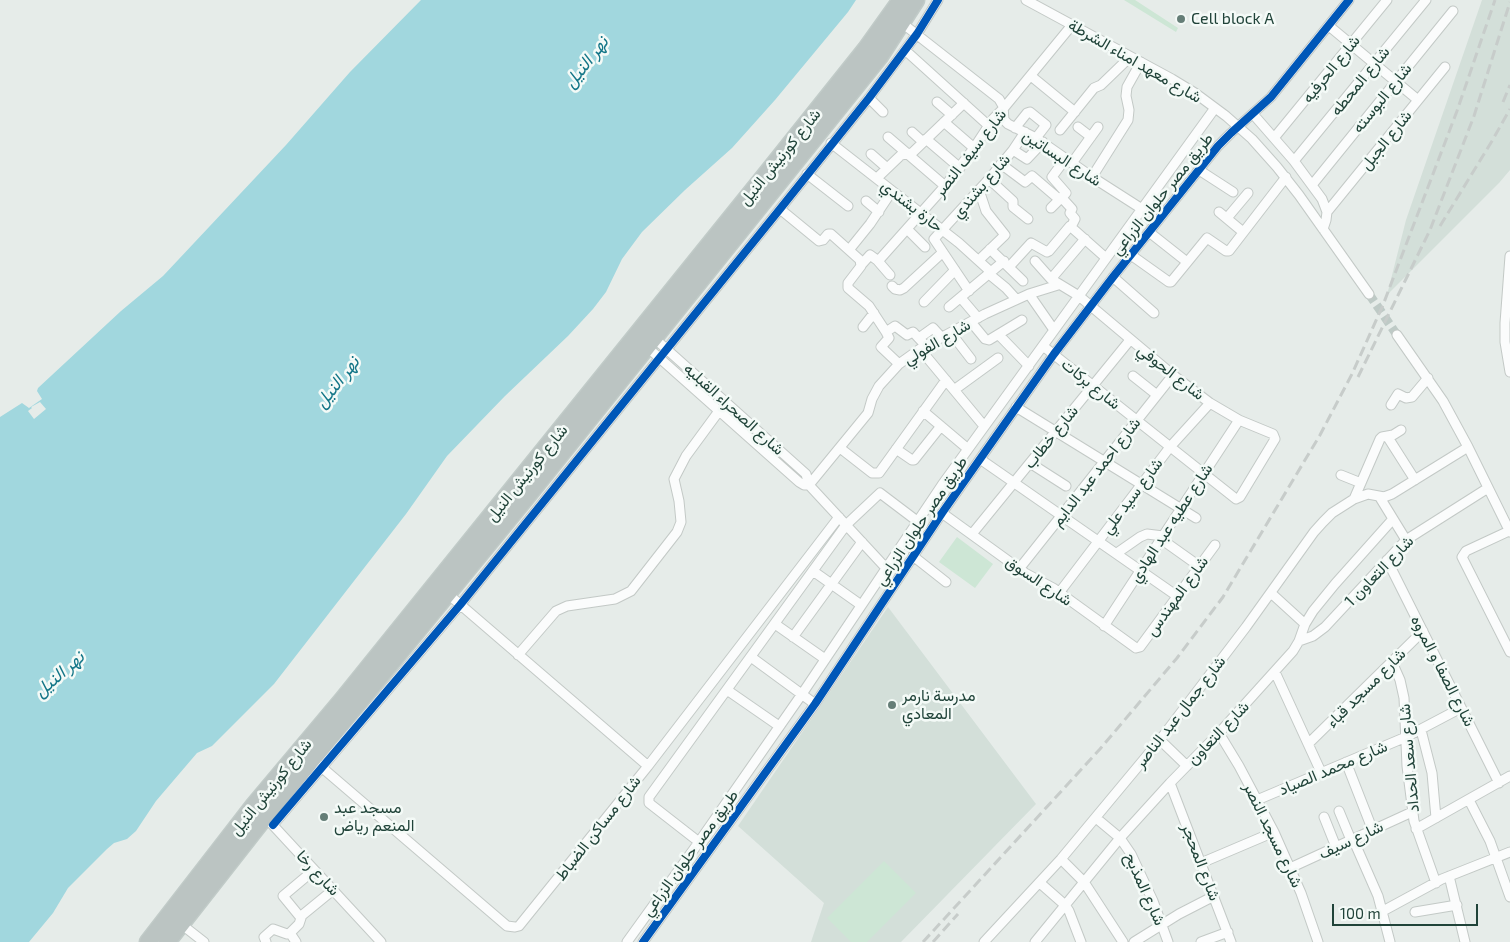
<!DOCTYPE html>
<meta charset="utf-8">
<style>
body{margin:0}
#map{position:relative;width:1510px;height:942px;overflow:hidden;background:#e6ece9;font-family:"Exo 2",sans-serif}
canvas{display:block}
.scale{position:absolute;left:1332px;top:904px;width:146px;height:22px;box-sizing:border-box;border:2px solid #204339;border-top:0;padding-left:6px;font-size:15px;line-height:18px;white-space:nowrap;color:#204339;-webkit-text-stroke:4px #f4faf7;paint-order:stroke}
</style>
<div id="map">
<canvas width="1510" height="942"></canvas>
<div class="scale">100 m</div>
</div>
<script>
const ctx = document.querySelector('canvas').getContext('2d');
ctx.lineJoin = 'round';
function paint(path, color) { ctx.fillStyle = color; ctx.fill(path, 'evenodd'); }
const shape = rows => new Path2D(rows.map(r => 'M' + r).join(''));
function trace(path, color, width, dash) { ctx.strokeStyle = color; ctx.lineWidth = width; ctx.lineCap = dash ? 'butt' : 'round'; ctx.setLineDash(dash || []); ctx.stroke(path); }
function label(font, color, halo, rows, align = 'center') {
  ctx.font = font + ' "Exo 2",Vazirmatn,sans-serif'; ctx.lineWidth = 5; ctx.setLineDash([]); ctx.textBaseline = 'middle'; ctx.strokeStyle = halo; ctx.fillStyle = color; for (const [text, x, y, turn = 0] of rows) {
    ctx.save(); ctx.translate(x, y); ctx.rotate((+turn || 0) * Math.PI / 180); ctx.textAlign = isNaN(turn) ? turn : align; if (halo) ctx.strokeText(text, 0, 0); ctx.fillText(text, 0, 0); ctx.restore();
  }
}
paint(shape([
 [1482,0,1510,0,1510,170,1499,183,1387,295,1406,220],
 [888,607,1036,804,901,942,811,942,824,903,738,826]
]), '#d3dfd9');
paint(shape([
 [1124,0,1135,0,1178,28,1176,32],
 [957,537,993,564,975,588,939,562],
 [884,861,916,893,867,942,851,942,827,918]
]), '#cde6d5');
paint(shape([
 [421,0,856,0,848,12,775,100,732,148,685,190,642,232,622,259,606,292,593,309,568,336,505,396,447,456,406,514,274,684,212,746,197,753,156,801,136,831,127,839,114,843,107,849,68,888,53,913,29,942,0,942,0,417,22,403,29,408,42,399,37,391,38,388,121,311,163,276,286,145,350,72]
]), '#a1d7de');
paint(shape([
 [40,402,46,409,34,419,28,411,32,408,31,407]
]), '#e6ece9');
trace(shape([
 [1369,294,1397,335]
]), '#becac6', 9, [9, 4.5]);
const street = shape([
 [1026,0,1172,79,1195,93,1226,116,1252,139,1277,167,1299,195,1369,294],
 [902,23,999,99,1003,106,1004,120,1008,124,1036,138,1092,177,1142,209],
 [1329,26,1418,100],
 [905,50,989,126],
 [1031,76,1075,112],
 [869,98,883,112],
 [937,102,952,115],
 [1253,114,1294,161,1322,199,1327,212,1326,220,1323,229],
 [944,122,974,148],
 [1078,127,1091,137],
 [1015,128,1027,113,1030,112,1046,125,1036,138],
 [1060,130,1094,88,1101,85,1130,57],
 [912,132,923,142],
 [888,137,945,186],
 [1274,138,1387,0],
 [926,139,960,168],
 [831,143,959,243,991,272],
 [1013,150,1027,159,1043,142],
 [871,154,887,168],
 [1294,161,1426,0],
 [1072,163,1098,127],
 [1001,164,1025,182,1032,176,1060,200],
 [1199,170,1233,192],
 [807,174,848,206],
 [1092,177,1128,120,1129,110,1126,96,1127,87,1141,62],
 [877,178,901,155,912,153,964,103],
 [989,179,1013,201,1013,207,1028,219],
 [1312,185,1453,11],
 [1062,198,1072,209,1070,213,1075,219,1071,227,1106,258],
 [866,201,879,212],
 [1051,208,1066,193,1052,177,1066,158],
 [780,209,819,241,823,240,828,234,831,234,860,260,861,266,848,283,848,288,869,306,886,332,889,338,881,347,899,364],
 [1219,212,1243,232],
 [1327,212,1445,67],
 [1227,218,1248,193],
 [907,229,925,247],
 [1149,232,1187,262],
 [990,249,1023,281],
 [849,250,870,224,892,191],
 [1131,255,1169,282,1171,282,1207,238,1226,251,1229,251,1286,177],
 [1510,256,1505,323,1505,342,1510,372],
 [877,260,890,275],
 [979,260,1005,235,986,211,979,190],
 [1035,261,1051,279,1079,296,1173,375,1210,403,1239,420,1273,434,1275,439,1240,497,1236,499,1043,346],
 [862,264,870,255,877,260,880,259,945,186,974,148,993,119,1003,109,1072,25],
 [1009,267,1031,243,1047,252,1049,251,1070,226],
 [989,274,1006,288,1016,299],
 [1113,277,1154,313],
 [1051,279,1085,239],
 [892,286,895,289,900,290,904,288,942,253],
 [969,291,934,239,989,179,1013,150,1025,132],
 [1029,294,1054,330],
 [961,298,978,318],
 [924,302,955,270],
 [949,307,1004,261],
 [971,322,985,339,989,340,1022,320],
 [863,327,874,313],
 [886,332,895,326,907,335,913,332,926,346],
 [951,333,971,359],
 [999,335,1029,366],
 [1397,335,1443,401,1468,447,1510,532],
 [653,337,806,474,809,485,885,567],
 [919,338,933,328,942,338],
 [646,346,799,482,804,485,809,485],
 [920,349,984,426],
 [1133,376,1157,395],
 [954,390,998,358],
 [1391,405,1398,394,1406,398,1412,397,1428,378],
 [1016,407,1196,518],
 [923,411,968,449],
 [1387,436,1415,480],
 [840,448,872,473,879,473,946,380],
 [896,449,912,460,914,460,941,426],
 [980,459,1177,596],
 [1030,463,1066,486],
 [1341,475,1361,483],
 [809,485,868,413,872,399,879,386,899,364,920,349,985,314,1029,294,1058,285],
 [1379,496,1406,540],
 [1354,499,1380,439,1382,437,1393,435,1401,430],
 [942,513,1025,573,1053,588,1136,648,1140,647,1215,545],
 [1509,531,1466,551,1462,557,1510,652],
 [972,534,1130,340],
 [1161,539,1199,566],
 [1117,553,1140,537,1147,534,1163,536],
 [913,556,946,582],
 [1387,560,1499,783],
 [1019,569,1173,375],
 [813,571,861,605],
 [1059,593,1170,447,1210,403],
 [1271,593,1305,624],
 [448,594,648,766],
 [775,624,825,659],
 [1104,626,1239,420],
 [793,637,862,542],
 [1299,641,1313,636,1325,627,1406,540,1488,488],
 [518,655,556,611,567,606,615,599,631,591,677,532,681,522,679,501,674,479,686,456,719,411],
 [751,657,815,704],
 [1392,662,1400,680,1404,698,1407,766,1414,821,1436,883],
 [1275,672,1321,772],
 [727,690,779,726],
 [1421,730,1432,773,1436,818],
 [1219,733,1239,766,1274,832,1301,893,1318,942],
 [1160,740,1187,766],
 [1308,744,1423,631],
 [1346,762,1373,831],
 [319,765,507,926,515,927,519,926,648,766,839,517],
 [1170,783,1231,942],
 [1257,800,1406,737,1461,708],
 [1469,800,1490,841,1510,897],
 [1339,811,1351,840],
 [1324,817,1336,847],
 [1096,818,1120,838,1131,854,1153,901,1168,942],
 [270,822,381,942],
 [273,825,460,605,780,209,869,98,917,34,938,0],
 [1416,829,1510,776],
 [1353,839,1378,896,1390,942],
 [699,842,649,803,649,797,846,525,880,493,917,521],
 [1061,859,1084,882,1123,942],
 [1201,863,1274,832],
 [1290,868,1412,812],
 [1449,876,1465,942],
 [1040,883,1065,905,1069,911,1081,942],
 [1383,911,1442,879,1510,852],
 [1415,912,1457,905],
 [300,917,333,890],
 [181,924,204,942],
 [266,942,264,937,273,929,287,934,290,933],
 [296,942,290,933,299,924,301,918,283,896,314,870],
 [627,942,699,842,802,694,942,485,1215,108],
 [643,942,815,704,942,513,1054,354,1113,277,1218,146,1231,133,1271,97,1349,0],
 [984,942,1061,859,1160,740,1246,627,1314,532,1323,522,1332,513,1354,499,1368,494,1384,497,1392,494,1468,447],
 [1035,942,1120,838,1170,783,1219,733,1293,651,1299,641,1305,624,1313,611,1335,584,1393,519],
 [1134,942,1179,914,1214,896],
 [1201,942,1228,932]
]);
const highway = shape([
 [148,942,254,805,343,699,767,173,866,49,901,0],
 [167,942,265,817,525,499,880,56,916,0]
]);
trace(street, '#c3c9c6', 11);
trace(highway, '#c1cbc8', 19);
trace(street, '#fbfcfc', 9);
trace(highway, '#bbc4c2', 16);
trace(shape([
 [1503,102,1510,85],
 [1440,226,1492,141,1510,109],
 [1358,377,1430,230,1474,116,1510,2],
 [923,942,1100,749,1177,658,1223,597,1320,435,1352,374,1383,305,1457,111,1495,0],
 [933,942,958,914]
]), '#c7ccca', 3, [10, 5]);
trace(shape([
 [273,825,460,605,780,209,869,98,917,34,938,0],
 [643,942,815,704,942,513,1054,354,1113,277,1218,146,1231,133,1271,97,1349,0]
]), '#0057b8', 8);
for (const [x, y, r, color] of [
 [1181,19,5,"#657e77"],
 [892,705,5,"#657e77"],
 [324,817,5,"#657e77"]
]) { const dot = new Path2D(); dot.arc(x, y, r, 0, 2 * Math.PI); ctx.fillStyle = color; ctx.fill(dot); trace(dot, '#f4faf7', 2); }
label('16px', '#204339', '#f4faf7', [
 ["Cell block A",1191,19],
 ["مدرسة نارمر",902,696],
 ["المعادي",902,714],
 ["مسجد عبد",334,808],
 ["المنعم رياض",334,826]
], 'left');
label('16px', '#204339', '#f4faf7', [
 ["شارع معهد امناء الشرطة",1135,61,30],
 ["شارع الحرفيه",1331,69,-51],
 ["شارع المحطه",1360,81,-51],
 ["شارع البوسته",1382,98,-51],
 ["شارع الجبل",1386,140,-51],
 ["شارع سيف النصر",970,153,-52],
 ["شارع كورنيش النيل",780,157,-51],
 ["شارع البساتين",1062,158,33],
 ["شارع بشندي",981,186,-49],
 ["طريق مصر حلوان الزراعي",1162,194,-51],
 ["حارة بشندي",912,206,38],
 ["شارع الفولي",937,342,-30],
 ["شارع الحوفي",1171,372,38],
 ["شارع بركات",1091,384,39],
 ["شارع الصحراء القبليه",734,409,42],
 ["شارع خطاب",1051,437,-51],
 ["شارع احمد عبد الدايم",1096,472,-52],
 ["شارع كورنيش النيل",527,473,-51],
 ["شارع سيد علي",1132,496,-53],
 ["طريق مصر حلوان الزراعي",921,521,-56],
 ["شارع عطيه عبد الهادي",1171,523,-57],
 ["شارع التعاون 1",1379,571,-46],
 ["شارع السوق",1039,581,34],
 ["شارع المهندس",1177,596,-54],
 ["شارع الصفا و المروه",1443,671,63],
 ["شارع مسجد قباء",1366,688,-45],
 ["شارع جمال عبد الناصر",1180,712,-52],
 ["شارع التعاون",1218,733,-46],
 ["شارع سعد الحداد",1409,758,-95],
 ["شارع محمد الصياد",1333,768,-23],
 ["شارع كورنيش النيل",271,787,-51],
 ["شارع مساكن الضباط",598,828,-52],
 ["شارع مسجد النصر",1273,835,64],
 ["شارع سيف",1351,840,-25],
 ["طريق مصر حلوان الزراعي",690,853,-54],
 ["شارع المحجر",1201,862,69],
 ["شارع رخا",318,873,47],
 ["شارع المذبح",1145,889,66]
]);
label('italic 18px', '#127587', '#f4faf7', [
 ["نهر النيل",586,62,-52],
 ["نهر النيل",337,382,-52],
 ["نهر النيل",59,674,-41]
]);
</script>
